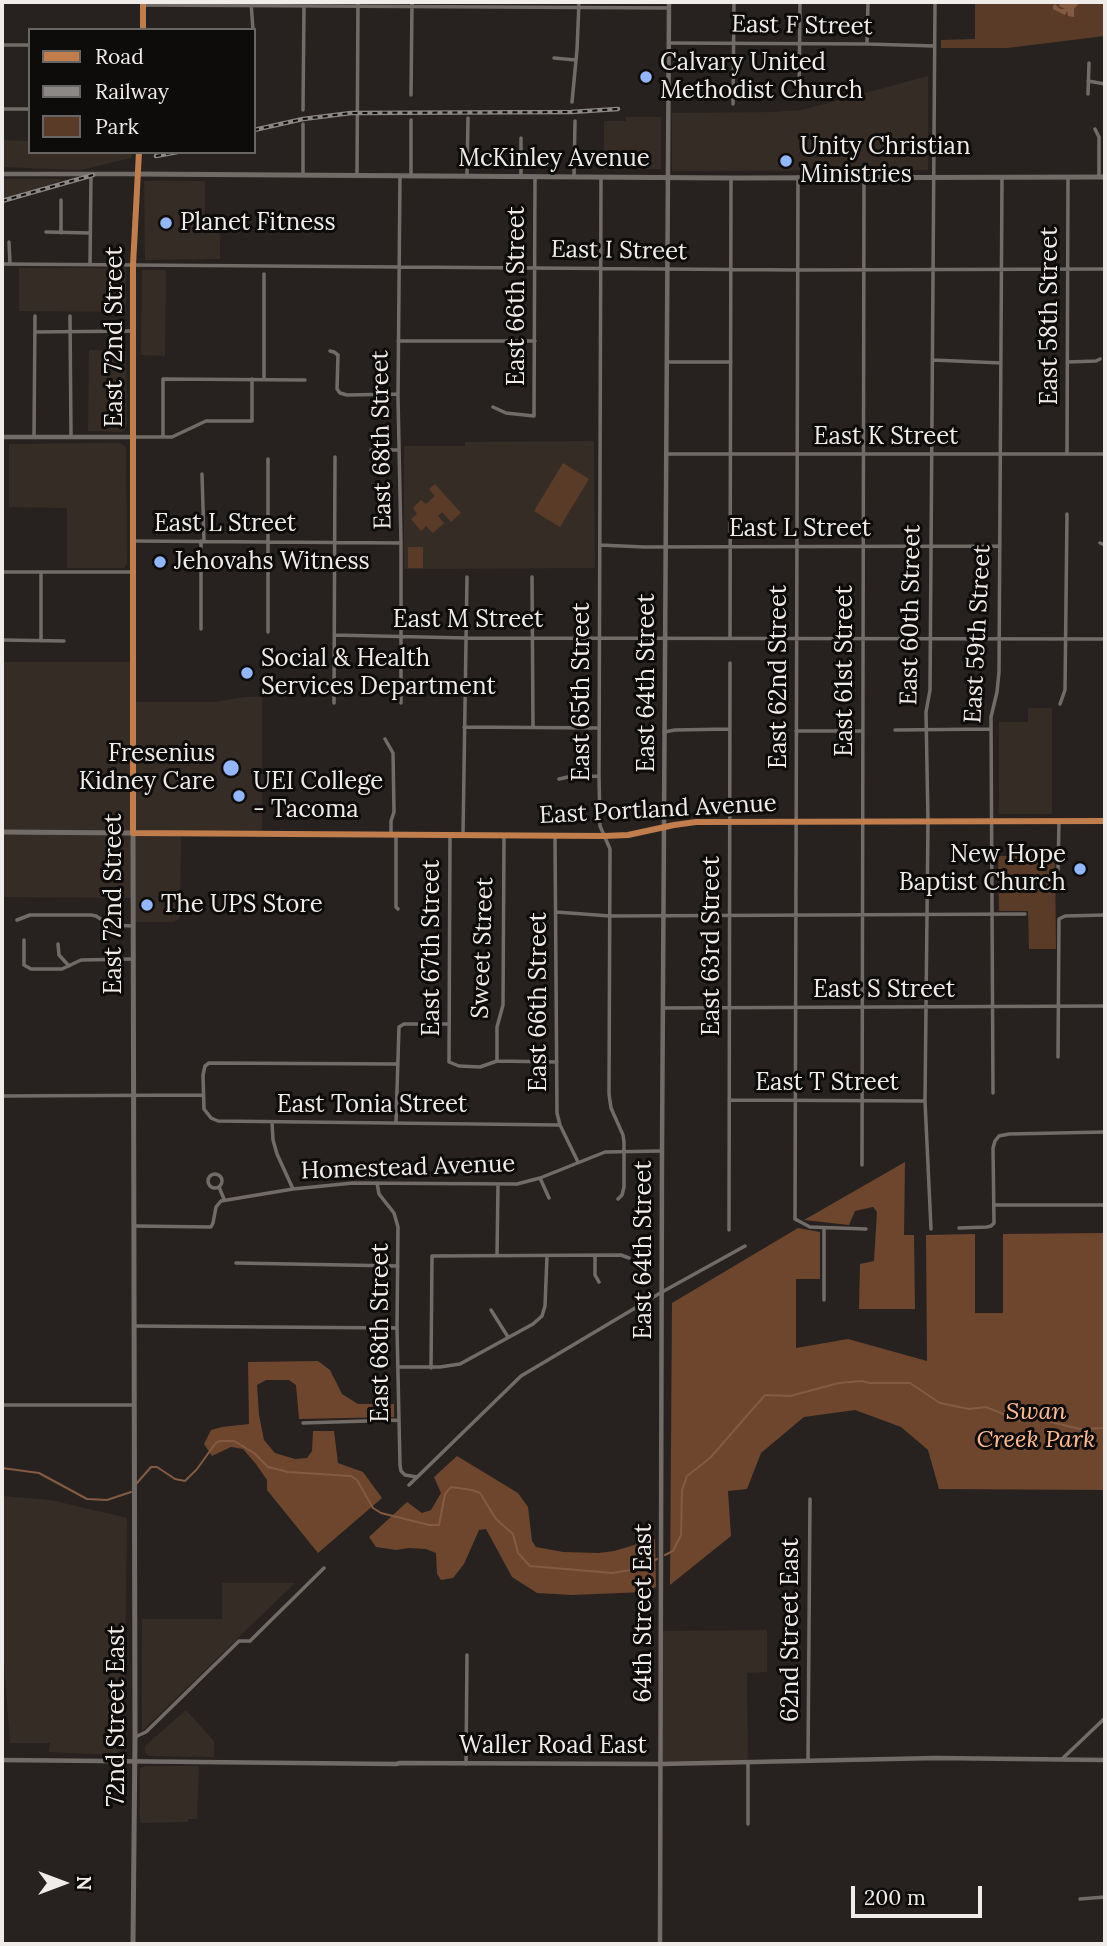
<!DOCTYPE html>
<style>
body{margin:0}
#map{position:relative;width:1107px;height:1946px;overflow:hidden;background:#27221f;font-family:Lora,serif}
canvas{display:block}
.frame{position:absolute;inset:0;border:4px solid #efecea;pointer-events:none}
.legend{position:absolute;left:28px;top:28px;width:228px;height:126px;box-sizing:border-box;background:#0e0c0b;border:2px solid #686664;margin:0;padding:9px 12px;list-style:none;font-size:21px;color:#efecea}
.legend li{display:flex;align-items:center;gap:14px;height:35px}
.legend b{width:35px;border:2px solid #686664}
.north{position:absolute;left:28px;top:1848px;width:70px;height:70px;-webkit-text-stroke:5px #0e0c0b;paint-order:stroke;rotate:90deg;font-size:19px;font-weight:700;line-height:28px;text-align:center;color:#efecea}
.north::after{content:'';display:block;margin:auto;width:24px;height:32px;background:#efecea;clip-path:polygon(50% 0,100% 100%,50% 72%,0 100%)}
.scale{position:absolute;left:851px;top:1886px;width:131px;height:32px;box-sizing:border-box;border:4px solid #efecea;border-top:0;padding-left:9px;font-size:21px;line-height:24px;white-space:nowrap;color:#efecea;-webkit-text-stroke:5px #0e0c0b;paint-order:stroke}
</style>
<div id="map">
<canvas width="1107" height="1946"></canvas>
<div class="frame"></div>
<ul class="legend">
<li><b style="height:9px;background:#c17d4c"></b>Road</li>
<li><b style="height:9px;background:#8c8885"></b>Railway</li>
<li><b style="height:19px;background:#5a3b27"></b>Park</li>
</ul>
<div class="north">N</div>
<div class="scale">200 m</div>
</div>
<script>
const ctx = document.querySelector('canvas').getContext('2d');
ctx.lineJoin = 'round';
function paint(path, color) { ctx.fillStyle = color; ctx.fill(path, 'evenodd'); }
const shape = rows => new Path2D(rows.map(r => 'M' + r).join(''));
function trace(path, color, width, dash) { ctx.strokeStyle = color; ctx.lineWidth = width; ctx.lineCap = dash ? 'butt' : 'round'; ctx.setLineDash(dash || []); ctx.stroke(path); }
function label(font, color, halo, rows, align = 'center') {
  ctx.font = font + ' Lora,serif'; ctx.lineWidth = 6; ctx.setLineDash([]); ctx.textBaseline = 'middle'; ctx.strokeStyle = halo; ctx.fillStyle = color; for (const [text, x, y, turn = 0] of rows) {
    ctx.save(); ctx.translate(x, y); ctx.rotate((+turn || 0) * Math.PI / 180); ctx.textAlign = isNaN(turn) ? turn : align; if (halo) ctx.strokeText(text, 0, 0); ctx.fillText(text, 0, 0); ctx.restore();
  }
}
paint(shape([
 [928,76,928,170,672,171,672,113,775,112,802,110],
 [626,117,661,117,661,169,604,169,604,121,626,121],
 [2,140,30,141,30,152,132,152,131,158,81,170,2,167],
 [2,179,60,179,61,181,2,199],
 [144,181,205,181,205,225,220,226,220,259,145,260],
 [19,268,126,268,126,312,19,311],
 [142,270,166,270,165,356,141,355],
 [89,350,126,351,127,423,126,428,123,432,88,431],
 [594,441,595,568,404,569,404,446,465,446,465,442],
 [120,443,126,447,127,564,124,568,67,568,67,508,9,507,9,444],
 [2,662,132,662,133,702,215,702,244,697,262,697,262,833,181,833,180,916,178,920,173,922,133,922,132,898,2,897],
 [1028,708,1052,708,1052,814,999,814,999,722,1028,722],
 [2,1496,51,1500,127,1518,124,1746,115,1755,49,1752,50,1743,10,1743,2,1634],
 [222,1583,295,1583,142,1731,142,1619,222,1619],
 [767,1630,767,1672,747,1673,748,1763,661,1764,661,1631],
 [186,1710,214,1741,214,1757,149,1756,145,1753,145,1746],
 [144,1766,199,1766,197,1819,188,1819,188,1822,140,1823,140,1769]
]), '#362c26');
paint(shape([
 [975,2,1105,2,1105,36,1007,48,941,48,941,40,975,39],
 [563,463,589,479,560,527,534,511],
 [435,484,461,513,451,522,442,512,438,516,444,523,433,533,426,526,421,531,411,519,417,514,413,508,421,500,426,504,435,496,429,489],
 [408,547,423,547,423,568,408,568],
 [998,856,1055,856,1056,949,1029,949,1028,911,999,911]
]), '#5a3b27');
paint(shape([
 [905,1162,904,1235,914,1235,915,1309,859,1309,860,1264,874,1261,877,1212,873,1207,855,1211,849,1225,804,1220],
 [798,1228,820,1232,820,1279,796,1279,796,1348,848,1339,927,1361,926,1235,975,1234,975,1313,1003,1313,1003,1234,1105,1233,1105,1490,939,1489,928,1450,901,1427,855,1410,804,1417,761,1453,747,1489,728,1491,731,1536,670,1585,672,1303],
 [318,1361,330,1370,342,1394,358,1404,394,1404,394,1417,299,1419,296,1385,289,1380,266,1380,257,1385,259,1415,264,1440,275,1453,295,1459,307,1458,312,1451,313,1431,334,1431,338,1463,363,1472,382,1498,318,1553,267,1490,267,1480,256,1464,243,1449,231,1447,212,1456,204,1444,211,1430,222,1427,249,1424,248,1362],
 [457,1456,518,1493,528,1507,532,1541,536,1547,563,1552,599,1553,614,1551,655,1539,656,1587,645,1592,572,1595,537,1593,512,1577,486,1529,479,1530,464,1564,453,1578,441,1580,437,1574,436,1553,426,1549,409,1548,396,1550,376,1547,369,1537,407,1502,422,1513,431,1510,441,1493,434,1477]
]), '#6d462d');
paint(shape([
 [1061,2,1080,2,1074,9,1074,17,1068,16,1067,11,1065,15,1053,9,1053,6,1055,4,1060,9,1065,9,1059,6]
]), '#845b42');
trace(shape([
 [2,1468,39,1473,87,1499,107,1500,131,1492],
 [137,1483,151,1467,157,1467,175,1479,185,1481,197,1469,215,1444,219,1441,234,1441,254,1453,268,1467,288,1472,351,1476,357,1480,373,1508,381,1513,429,1525,439,1525,445,1494,451,1487,472,1490,480,1493,496,1519,513,1534,518,1553,530,1566,612,1573,637,1569,657,1559],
 [665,1555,673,1551,681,1535,682,1490,687,1476,710,1458,765,1395,790,1396,839,1383,862,1381,870,1383,910,1383,940,1403,969,1409,986,1407,1021,1421,1038,1419,1080,1429,1105,1428]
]), '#845b42', 2);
trace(shape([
 [251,2,253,30],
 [143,5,669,8],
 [669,43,867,44,934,46],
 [867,44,868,2],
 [2,45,30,45],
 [554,58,576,60],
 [1088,81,1105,84],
 [1088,94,1089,63],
 [411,95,412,2],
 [799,99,800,2],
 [572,102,577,50,579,2],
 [733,104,734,2],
 [2,109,30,109],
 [303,110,304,6],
 [303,124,303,174],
 [1095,129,1099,137,1099,177],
 [411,175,411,120],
 [467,175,468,118],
 [357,176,358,2],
 [400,176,398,397,401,543,401,703],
 [521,176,521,138],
 [574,176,575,121],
 [601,177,599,776,600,826,610,849,609,1094,611,1108,623,1135,624,1142,624,1187,622,1195,618,1199],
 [798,177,795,1219,810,1227,866,1229],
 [61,200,61,233],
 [46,232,90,233],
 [9,242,10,264],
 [2,264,798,270,1105,269],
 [90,264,91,174],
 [264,274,264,379],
 [70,316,71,436],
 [35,332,133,331],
 [398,341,535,341],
 [330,351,334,352,338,355,337,389,340,393,347,395,398,394],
 [933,360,1001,363],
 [667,362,731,362],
 [1068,362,1096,361,1100,359],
 [493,407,506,413,534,416,535,177],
 [34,437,35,316],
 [133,437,172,437,206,421,252,421,252,379],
 [163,437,163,379,305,380],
 [371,450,398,450],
 [666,454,1105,454],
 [1067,454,1068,177],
 [202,474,204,541],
 [133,541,401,543],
 [201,541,201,629],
 [1100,543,1105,545],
 [600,545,644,547,1000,546],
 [2,572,133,572],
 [532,577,533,727],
 [268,632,268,459],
 [334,635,466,638,1105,639],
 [730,638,731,178],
 [2,640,64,641],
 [41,641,41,572],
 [334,703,335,457],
 [1060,704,1065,690,1067,514],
 [464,727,598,728],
 [895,730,991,729],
 [796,731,863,731],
 [664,732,675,730,730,729],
 [385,739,393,753,394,812,391,821,391,835],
 [559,779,568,777,599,776],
 [396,835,396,907,398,909],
 [450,835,449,1062,459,1066,480,1067,497,1061,557,1062],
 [463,835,467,577],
 [555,837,557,1113,560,1125,578,1162],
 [1058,870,1059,821],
 [556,912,610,916,1025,914],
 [17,920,30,915,91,915,96,916,110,925,133,926],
 [24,940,24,965,31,969,62,969,81,960,133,959],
 [58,944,59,955,69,966],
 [663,1008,1105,1006],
 [1058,1057,1059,919,1065,916,1105,915],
 [497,1061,497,1027,503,1005,504,837],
 [397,1064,209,1063,205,1066,203,1075,204,1109,211,1118,218,1121,560,1125],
 [993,1093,991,717,997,692,999,672,1002,177],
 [2,1096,203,1095],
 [729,1100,925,1101],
 [272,1122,273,1140,277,1154,293,1189],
 [396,1122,399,1027,404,1024,449,1024],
 [862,1165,864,177],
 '208 1181a7 7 0 1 1 14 0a7 7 0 1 1-14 0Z',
 [540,1178,549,1198],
 [377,1183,379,1194,394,1213,398,1227,397,1328,400,1465,401,1471,405,1475,417,1477],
 [219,1187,224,1199],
 [994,1205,1105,1205],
 [135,1226,211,1227,213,1223,216,1207,221,1201,293,1189,353,1183,517,1184,540,1178,605,1152,661,1151],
 [959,1228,987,1227,991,1226,994,1223,993,1148,995,1141,999,1136,1009,1134,1105,1132],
 [931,1229,925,1101,928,822,926,712,930,690,935,2],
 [729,1230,730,663],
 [595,1255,595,1275,599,1282],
 [497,1256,498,1184],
 [236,1263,398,1266],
 [824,1300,824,1229],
 [491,1310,508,1337],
 [134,1326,397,1328],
 [399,1367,440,1367,460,1364,533,1324,542,1316,545,1306,547,1256],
 [431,1368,432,1256,621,1255,629,1258],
 [2,1405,134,1405],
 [303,1423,398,1420],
 [409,1485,521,1376,662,1292,745,1246],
 [135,1737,146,1732,239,1641,250,1641,324,1568],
 [1062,1759,1105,1718],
 [808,1761,810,1499],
 [748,1763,748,1824],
 [466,1764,467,1655],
 [1080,1899,1105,1897]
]), '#726c69', 3.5);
trace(shape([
 [2,174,137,174],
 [2,437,133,437],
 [2,1760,396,1764,400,1763,661,1764,936,1758,1105,1760],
 [660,1944,662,1151,669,2]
]), '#726c69', 4.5);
trace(shape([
 [137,174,731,178,1105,177],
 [2,832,133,833,135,1737,133,1944]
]), '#726c69', 5);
trace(shape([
 [143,30,143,2],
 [139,152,133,265,133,833,604,836,628,835,674,825,696,822,1105,821]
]), '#c17d4c', 6);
const rail = shape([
 [254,130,303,119,351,113,571,112,618,109],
 [156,156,177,152],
 [2,201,93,175]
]);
trace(rail, '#8c8885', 4.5);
trace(rail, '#0e0c0b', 2, [5]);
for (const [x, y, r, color] of [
 [646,77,7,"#93b7fd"],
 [786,161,7,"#93b7fd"],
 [166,223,7,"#93b7fd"],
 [160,562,7,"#93b7fd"],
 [247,673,7,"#93b7fd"],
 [231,768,9,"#93b7fd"],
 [239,796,7,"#93b7fd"],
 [1080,869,7,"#93b7fd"],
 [147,905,7,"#93b7fd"]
]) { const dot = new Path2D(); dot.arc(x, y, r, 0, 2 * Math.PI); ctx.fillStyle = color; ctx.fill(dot); trace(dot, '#0e0c0b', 2.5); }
label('24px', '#efecea', '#0e0c0b', [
 ["East F Street",802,26,1],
 ["McKinley Avenue",554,159],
 ["East I Street",619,251,1],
 ["East 66th Street",517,296,-90],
 ["East 58th Street",1050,316,-90],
 ["East 72nd Street",115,337,-90],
 ["East K Street",886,437],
 ["East 68th Street",382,440,-91],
 ["East L Street",225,524],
 ["East L Street",800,529],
 ["East 60th Street",911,615,-89],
 ["East M Street",468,620],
 ["East 59th Street",978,634,-87],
 ["East 61st Street",845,671,-90],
 ["East 62nd Street",779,677,-90],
 ["East 64th Street",647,683,-90],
 ["East 65th Street",582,692,-90],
 ["East Portland Avenue",658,810,-3],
 ["East 72nd Street",114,904,-90],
 ["East 63rd Street",712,946,-90],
 ["East 67th Street",432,948,-90],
 ["Sweet Street",483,948,-88],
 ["East S Street",884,990],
 ["East 66th Street",539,1002,-90],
 ["East T Street",827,1083],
 ["East Tonia Street",372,1105],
 ["Homestead Avenue",408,1168,-2],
 ["East 64th Street",644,1250,-90],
 ["East 68th Street",381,1333,-90],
 ["64th Street East",644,1613,-90],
 ["62nd Street East",791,1630,-90],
 ["72nd Street East",117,1716,-90],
 ["Waller Road East",553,1746]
]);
label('24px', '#efecea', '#0e0c0b', [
 ["Calvary United",660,63],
 ["Methodist Church",660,91],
 ["Unity Christian",800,147],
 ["Ministries",800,175],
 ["Planet Fitness",180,223],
 ["Jehovahs Witness",174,562],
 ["Social & Health",261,659],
 ["Services Department",261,687],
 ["Fresenius",215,754,"right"],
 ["Kidney Care",215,782,"right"],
 ["UEI College",253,782],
 ["- Tacoma",253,810],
 ["New Hope",1066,855,"right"],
 ["Baptist Church",1066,883,"right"],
 ["The UPS Store",161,905]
], 'left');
label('italic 24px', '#febb91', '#0e0c0b', [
 ["Swan",1036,1412],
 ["Creek Park",1036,1440]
]);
</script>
